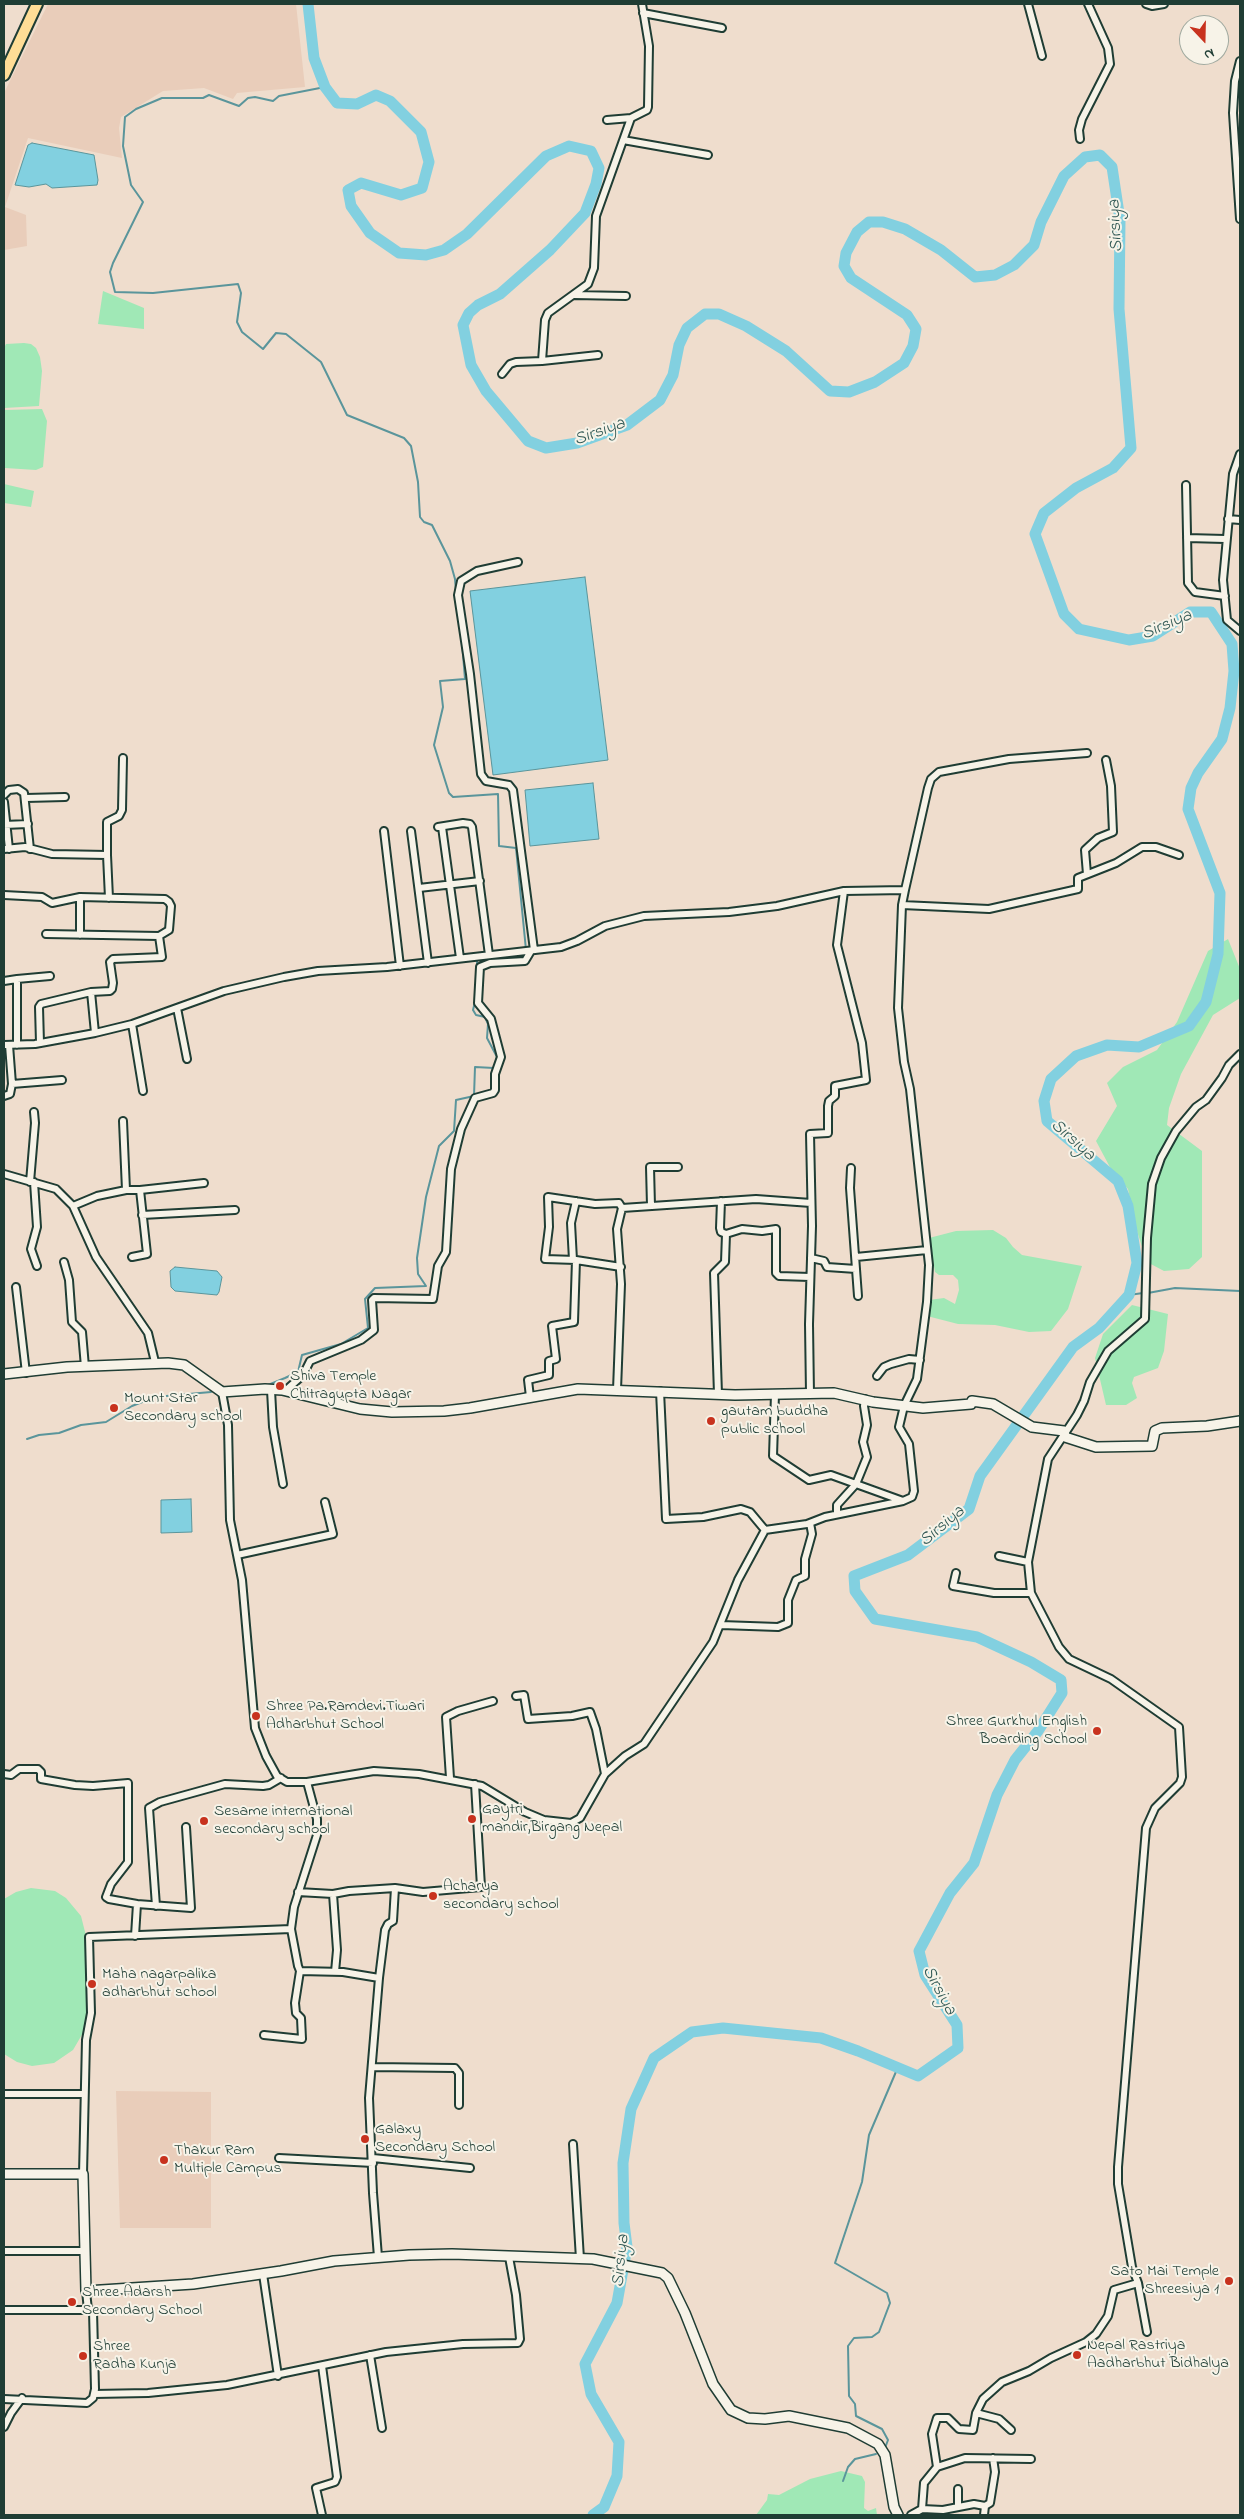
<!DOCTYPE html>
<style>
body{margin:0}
#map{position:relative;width:1244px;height:2519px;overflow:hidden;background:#efddcd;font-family:"Indie Flower",sans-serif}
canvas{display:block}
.frame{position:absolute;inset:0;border:5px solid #1f3d34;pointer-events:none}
.north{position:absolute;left:1179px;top:15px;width:50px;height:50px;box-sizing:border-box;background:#f7f3e8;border:1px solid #a1aaa0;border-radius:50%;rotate:159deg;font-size:14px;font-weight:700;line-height:20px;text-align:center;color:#1f3d34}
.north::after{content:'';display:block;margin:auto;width:18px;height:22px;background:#c8321e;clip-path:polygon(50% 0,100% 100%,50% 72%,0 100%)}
</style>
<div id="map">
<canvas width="1244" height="2519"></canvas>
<div class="frame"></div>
<div class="north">N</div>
</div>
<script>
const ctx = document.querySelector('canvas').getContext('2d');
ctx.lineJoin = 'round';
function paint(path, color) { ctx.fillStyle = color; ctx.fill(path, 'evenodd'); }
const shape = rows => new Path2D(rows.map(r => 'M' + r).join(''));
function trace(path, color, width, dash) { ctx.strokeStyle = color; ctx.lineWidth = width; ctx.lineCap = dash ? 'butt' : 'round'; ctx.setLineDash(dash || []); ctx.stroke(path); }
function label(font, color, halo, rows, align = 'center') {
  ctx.font = font + ' "Indie Flower",sans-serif'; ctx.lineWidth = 4; ctx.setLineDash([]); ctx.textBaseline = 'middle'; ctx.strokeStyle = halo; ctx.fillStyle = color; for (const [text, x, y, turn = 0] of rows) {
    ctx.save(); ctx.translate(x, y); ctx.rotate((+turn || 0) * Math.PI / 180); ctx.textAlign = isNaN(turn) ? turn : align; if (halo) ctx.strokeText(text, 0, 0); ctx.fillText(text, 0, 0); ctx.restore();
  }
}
paint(shape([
 [48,4,296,4,305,87,237,93,233,99,204,88,163,91,121,117,119,128,122,158,28,138,5,207,26,215,27,246,4,250,4,93],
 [116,2091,211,2092,211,2228,120,2228]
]), '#e9cdba');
paint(shape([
 [103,291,144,308,144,329,98,324],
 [24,343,31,344,36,348,40,357,42,371,39,406,4,408,4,348,6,344],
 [42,409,47,421,43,467,36,470,5,468,4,410],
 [4,484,34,491,31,507,4,503],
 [1228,939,1240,969,1240,998,1213,1015,1181,1074,1169,1108,1167,1125,1202,1151,1202,1257,1189,1269,1164,1271,1147,1262,1135,1225,1128,1189,1112,1171,1096,1141,1117,1106,1107,1083,1123,1067,1157,1050,1177,1022,1208,951],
 [993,1230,1006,1238,1013,1247,1022,1255,1082,1266,1068,1309,1051,1331,1029,1332,995,1325,958,1324,927,1316,929,1300,944,1298,955,1304,959,1290,958,1280,953,1275,939,1275,935,1272,929,1238,956,1231],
 [1132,1305,1168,1314,1164,1351,1158,1368,1134,1377,1132,1383,1137,1398,1126,1405,1106,1405,1095,1358,1103,1334],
 [31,1888,55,1891,66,1898,81,1916,87,1940,89,2017,87,2026,73,2050,54,2063,32,2066,17,2062,4,2054,4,1899,16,1892],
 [841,2471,862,2476,865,2482,864,2508,868,2511,876,2508,877,2515,756,2515,767,2500,768,2494,779,2495,810,2479]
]), '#a0e8b6');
const water = shape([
 [32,143,94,155,98,180,97,185,52,188,46,184,29,187,15,185,28,145,32,143],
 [585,577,608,760,493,775,470,591,585,577],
 [593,783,599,839,530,846,525,790,593,783],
 [175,1267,217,1271,222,1277,219,1292,217,1295,175,1291,171,1287,170,1271,175,1267],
 [191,1499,192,1532,161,1533,161,1500,191,1499]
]);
paint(water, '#82d0e0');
trace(water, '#5a959b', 1);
trace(shape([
 [325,87,279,96,273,101,255,97,248,98,239,106,209,95,203,98,162,98,136,109,125,117,123,146,131,185,143,202,113,263,110,272,115,292,153,293,238,284,241,293,237,322,242,332,263,349,276,333,286,334,321,362,347,415,404,438,411,446,418,482,420,517,424,522,432,525,450,561,455,579,456,592],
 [456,602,460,627],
 [462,642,465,679,440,681,443,707,434,745,449,793,453,797,498,794,499,846,516,848,526,950],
 [477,967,477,960,525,957],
 [1148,1293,1175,1288,1240,1291],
 [1129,1295,1143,1293],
 [247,1386,268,1385,285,1378,298,1372,302,1355,341,1344,368,1328,365,1299,375,1288,426,1286,418,1274,417,1258,426,1197,439,1146,454,1131,456,1100,474,1096,475,1067,494,1068,497,1057,487,1038,488,1024,485,1017,476,1015,473,1010,475,1002],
 [27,1439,39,1435,59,1433,81,1425,106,1422,132,1406,155,1397,211,1392],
 [885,2448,888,2440,882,2429,856,2416,855,2404,849,2396,848,2346,854,2338,872,2337,879,2332,890,2303,887,2293,835,2263,862,2182,869,2135,898,2067],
 [843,2481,848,2467,855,2459,876,2454]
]), '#5a959b', 2);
trace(shape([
 [308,4,314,58,325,87,337,103,357,104,376,95,390,101,421,132,429,162,422,188,401,195,361,183,348,190,351,206,370,233,399,253,426,255,444,250,467,234,546,156,569,146,591,151,599,168,596,184,585,213,550,250,500,294,478,305,469,313,463,325,471,365,486,391,528,441,546,448,577,443,627,425,660,400,673,375,679,345,687,328,705,314,719,314,746,326,786,351,830,391,849,392,875,382,904,363,913,346,916,329,907,315,851,278,844,266,846,253,857,232,869,222,883,222,905,229,941,250,975,277,995,275,1014,265,1034,245,1041,222,1064,176,1085,157,1100,155,1112,167,1120,220,1119,309,1131,448,1113,468,1076,488,1044,513,1035,534,1064,614,1079,629,1129,640,1153,636,1190,612,1211,612,1232,644,1234,671,1230,708,1222,739,1198,773,1191,788,1188,809,1220,893,1218,954,1206,1002,1189,1026,1139,1047,1107,1045,1076,1056,1051,1079,1044,1101,1047,1121,1118,1181,1128,1206,1137,1263,1129,1295,1099,1328,1073,1347,980,1476,969,1509,908,1555,854,1576,855,1591,875,1619,977,1637,1031,1662,1061,1680,1062,1693,1038,1731,1015,1760,997,1795,974,1863,950,1893,919,1951,925,1975,957,2025,958,2048,918,2076,858,2051,821,2038,723,2028,692,2032,654,2058,631,2109,623,2163,624,2223,627,2247,617,2303,585,2364,591,2394,619,2442,617,2476,604,2507,593,2515]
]), '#82d0e0', 11);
const street = shape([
 [1028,4,1042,56],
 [1146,4,1152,6,1164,4],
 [643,13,722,28],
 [1240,61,1235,81,1233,113,1240,219],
 [607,120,631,118,647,110,648,107,649,46,642,4],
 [1080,139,1079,130,1082,119,1110,64,1108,48,1088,4],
 [623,140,708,155],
 [574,295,626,296],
 [542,361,598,355],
 [502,374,510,364,516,362,542,361,545,320,548,313,588,284,594,268,596,216,631,118],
 [1240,454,1233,474,1223,580,1227,620,1240,631],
 [1186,485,1188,583,1195,592,1225,596],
 [1228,519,1240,520],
 [1187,538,1225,539],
 [518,562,477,571,461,581,458,595,470,674,481,774,486,781,509,785,513,790,534,950],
 [4,795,9,790,18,789,24,793,30,849],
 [26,798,65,797],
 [4,802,9,849],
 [4,825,28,824],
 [438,827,463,823,470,824,472,827,489,955],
 [442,827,460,958],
 [384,831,400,966],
 [411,831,428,963],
 [4,849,25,847,52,854,107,855,107,822,119,816,122,810,123,758],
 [107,855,109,898],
 [1087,874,1085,850,1098,838,1113,832,1111,786,1106,760],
 [419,888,480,881],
 [905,890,928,788,931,779,939,772,1009,759,1087,753],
 [4,895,42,897,52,903,80,897,165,899,169,902,171,906,169,930,159,936,162,957,113,959,110,962,113,983,112,989,110,991,91,992,95,1033],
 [902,905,989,909,1078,889,1078,878,1116,863,1142,847,1156,847,1179,855],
 [46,934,159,936],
 [80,935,80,897],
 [17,979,50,976],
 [4,981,17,979,17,1045],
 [177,1008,187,1059],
 [132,1024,143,1091],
 [40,1043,39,1007,41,1004,91,992],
 [4,1045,35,1044,95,1033,132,1024,224,991,284,977,318,971,387,967,561,947,577,941,605,926,644,916,729,912,777,906,844,891,905,890,902,905,898,1008,904,1062,910,1089,929,1265,927,1302,917,1379,904,1406,899,1427,909,1444,914,1491,912,1497,903,1501,825,1517,807,1524,765,1530,738,1580,713,1642,644,1744,625,1756,605,1774,580,1818,571,1823,544,1820,525,1812,482,1786,419,1774,374,1771,307,1782,287,1782,277,1776,266,1756,255,1728,242,1580,230,1520,228,1425,222,1392],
 [9,1045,12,1084,62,1080],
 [4,1096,10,1094,12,1084],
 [123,1121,126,1190],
 [851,1168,850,1188,858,1296],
 [4,1174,56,1189,73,1206,96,1257,148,1333,155,1362],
 [30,1182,35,1123,34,1112],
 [34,1182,37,1227,31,1249,37,1266],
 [73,1206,97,1196,126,1190,140,1190,204,1183],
 [651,1206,650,1167,678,1167],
 [622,1208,756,1199,811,1203],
 [142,1215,235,1210],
 [726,1234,742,1229,762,1231,776,1229,776,1273,779,1276,810,1277],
 [132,1257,147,1254,140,1190],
 [856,1257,927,1250],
 [811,1258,824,1261,827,1267,856,1269],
 [573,1260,571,1223,576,1201],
 [576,1260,621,1267],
 [64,1262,69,1280,72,1322,82,1332,85,1367],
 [16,1287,26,1373],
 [877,1376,884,1367,891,1364,909,1359,920,1360],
 [271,1390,273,1427,283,1484],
 [617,1390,621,1284,617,1229,622,1208],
 [285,1391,303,1375,310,1361,361,1340,374,1330,372,1300,374,1298,433,1299,438,1266,446,1252,451,1169,461,1129,475,1098,493,1093,495,1090,495,1074,501,1057,491,1019,478,1003,480,967,490,963,525,961,531,951],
 [660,1391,666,1519,703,1517,741,1509,750,1512,765,1530],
 [718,1394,714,1273,725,1262,726,1234,721,1232,720,1228,721,1201],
 [775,1394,773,1456,809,1480,831,1475,903,1501],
 [810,1394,809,1324,812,1226,810,1134,828,1133,828,1106,829,1101,835,1096,835,1086,866,1080,862,1043,837,945,844,891],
 [530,1397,528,1380,549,1375,549,1361,556,1359,552,1326,574,1322,576,1260,545,1259,549,1227,548,1197,595,1204,619,1203,622,1208],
 [837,1514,837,1505,856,1484,867,1457,863,1442,867,1425,864,1406,865,1399],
 [237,1555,333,1534,325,1502],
 [999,1556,1028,1562],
 [956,1573,953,1586,994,1593,1031,1593],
 [721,1625,778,1627,788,1623,788,1600,796,1580,805,1576,805,1559,812,1534,810,1523],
 [516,1696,524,1695,528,1719,572,1716,590,1712,596,1729,605,1774],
 [4,1774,11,1775,19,1769,38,1769,41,1772,41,1779,75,1785,93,1786,128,1783,128,1862,111,1884,106,1897,109,1899,137,1904],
 [450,1778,446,1717,458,1711,493,1701],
 [307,1782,317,1819,317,1835,294,1907,291,1929,298,1966,300,1971,343,1972,379,1978],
 [298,1892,333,1894,349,1891,395,1888,423,1892,481,1887,475,1784],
 [333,1894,337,1950,335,1972],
 [156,1906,149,1808,160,1802,225,1784,263,1786,269,1785,281,1778],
 [135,1936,137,1904,191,1908,186,1827],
 [264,2035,302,2039,301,2018,296,2013,295,2003,300,1971],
 [372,2067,455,2068,459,2073,459,2105],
 [4,2094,84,2094],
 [573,2144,580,2259],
 [279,2158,373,2163],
 [373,2158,470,2168],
 [83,2174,86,2040,91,2013,89,1937,291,1929],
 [4,2251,85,2251],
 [378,2257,373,2193,369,2098,379,1978,385,1930,388,1924,393,1921,395,1888],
 [263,2274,278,2376],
 [4,2310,88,2310],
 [1147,2332,1138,2283,1132,2267,1118,2184,1118,2167,1146,1828,1155,1808,1180,1783,1182,1777,1179,1727,1111,1679,1069,1659,1059,1647,1031,1593,1028,1562,1048,1459,1077,1415,1084,1401,1090,1382,1108,1351,1145,1319,1147,1238,1152,1184,1161,1158,1176,1131,1196,1107,1206,1100,1222,1078,1229,1065,1240,1054],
 [370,2355,382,2428],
 [94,2394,148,2393,227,2385,386,2352,463,2344,518,2343,520,2339,516,2295,509,2257],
 [4,2399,87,2403,93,2398,95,2389,93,2311,88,2310,86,2291],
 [976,2413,999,2419,1011,2430],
 [4,2427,11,2413,22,2398],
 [937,2467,965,2458,1031,2459],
 [958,2489,958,2507],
 [922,2509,943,2510,974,2504,985,2506,990,2503,995,2472,993,2458],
 [322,2515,316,2488,335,2482,337,2477,322,2366],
 [911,2515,922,2509,924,2483,937,2467,932,2434,937,2418,948,2418,959,2429,973,2430,976,2413,983,2399,1002,2382,1029,2371,1051,2358,1086,2342,1096,2334,1108,2316,1114,2290,1138,2283],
 [984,2515,985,2506]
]);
const secondary = shape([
 [4,1374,67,1367,168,1363,184,1365,222,1392,265,1389,282,1390,360,1409,392,1412,444,1411,470,1408,578,1389,735,1395,834,1393,873,1402,923,1408,971,1404,972,1401,993,1404,1032,1427,1064,1431,1065,1437,1096,1447,1152,1446,1155,1431,1162,1428,1207,1426,1240,1421],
 [4,2174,83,2174,86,2291,193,2284,281,2271,334,2261,409,2255,452,2254,593,2259,662,2273,668,2278,685,2313,713,2384,731,2410,748,2418,765,2419,789,2416,848,2428,878,2444,885,2455,894,2507,898,2515]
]);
const primary = shape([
 [4,75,37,4]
]);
trace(street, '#1f3d34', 10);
trace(secondary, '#1f3d34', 12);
trace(primary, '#1f3d34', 14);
trace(street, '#f7f3e8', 6);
trace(secondary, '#f7f3e8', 9);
trace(primary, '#ffdd96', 10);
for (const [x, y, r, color] of [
 [280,1386,5,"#c8321e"],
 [114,1408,5,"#c8321e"],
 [711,1421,5,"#c8321e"],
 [256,1716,5,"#c8321e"],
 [1097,1731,5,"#c8321e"],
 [472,1819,5,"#c8321e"],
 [204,1821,5,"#c8321e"],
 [433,1896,5,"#c8321e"],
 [92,1984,5,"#c8321e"],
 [365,2139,5,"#c8321e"],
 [164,2160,5,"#c8321e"],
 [1229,2281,5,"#c8321e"],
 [72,2302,5,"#c8321e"],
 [1077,2355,5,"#c8321e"],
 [83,2356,5,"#c8321e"]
]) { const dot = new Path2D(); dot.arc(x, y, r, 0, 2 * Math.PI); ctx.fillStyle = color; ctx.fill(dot); trace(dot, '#f7f3e8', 2); }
label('16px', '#1f3d34', '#f7f3e8', [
 ["Shiva Temple",290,1377],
 ["Chitragupta Nagar",290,1395],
 ["Mount Star",124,1399],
 ["Secondary school",124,1417],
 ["gautam buddha",721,1412],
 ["public school",721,1430],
 ["Shree Pa.Ramdevi.Tiwari",266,1707],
 ["Adharbhut School",266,1725],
 ["Shree Gurkhul English",1087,1722,"right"],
 ["Boarding School",1087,1740,"right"],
 ["Gaytri",482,1810],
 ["mandir,Birgang Nepal",482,1828],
 ["Sesame international",214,1812],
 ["secondary school",214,1830],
 ["Acharya",443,1887],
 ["secondary school",443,1905],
 ["Maha nagarpalika",102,1975],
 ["adharbhut school",102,1993],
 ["Galaxy",375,2130],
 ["Secondary School",375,2148],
 ["Thakur Ram",174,2151],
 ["Multiple Campus",174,2169],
 ["Sato Mai Temple",1219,2272,"right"],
 ["Shreesiya 1",1219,2290,"right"],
 ["Shree Adarsh",82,2293],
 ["Secondary School",82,2311],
 ["Nepal Rastriya",1087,2346],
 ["Aadharbhut Bidhalya",1087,2364],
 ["Shree",93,2347],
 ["Radha Kunja",93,2365]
], 'left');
label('italic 18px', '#335a56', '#f7f3e8', [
 ["Sirsiya",1117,226,-93],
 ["Sirsiya",600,433,-20],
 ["Sirsiya",1167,626,-23],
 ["Sirsiya",1072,1141,42],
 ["Sirsiya",943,1527,-40],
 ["Sirsiya",938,1991,62],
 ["Sirsiya",622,2261,-84]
]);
</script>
